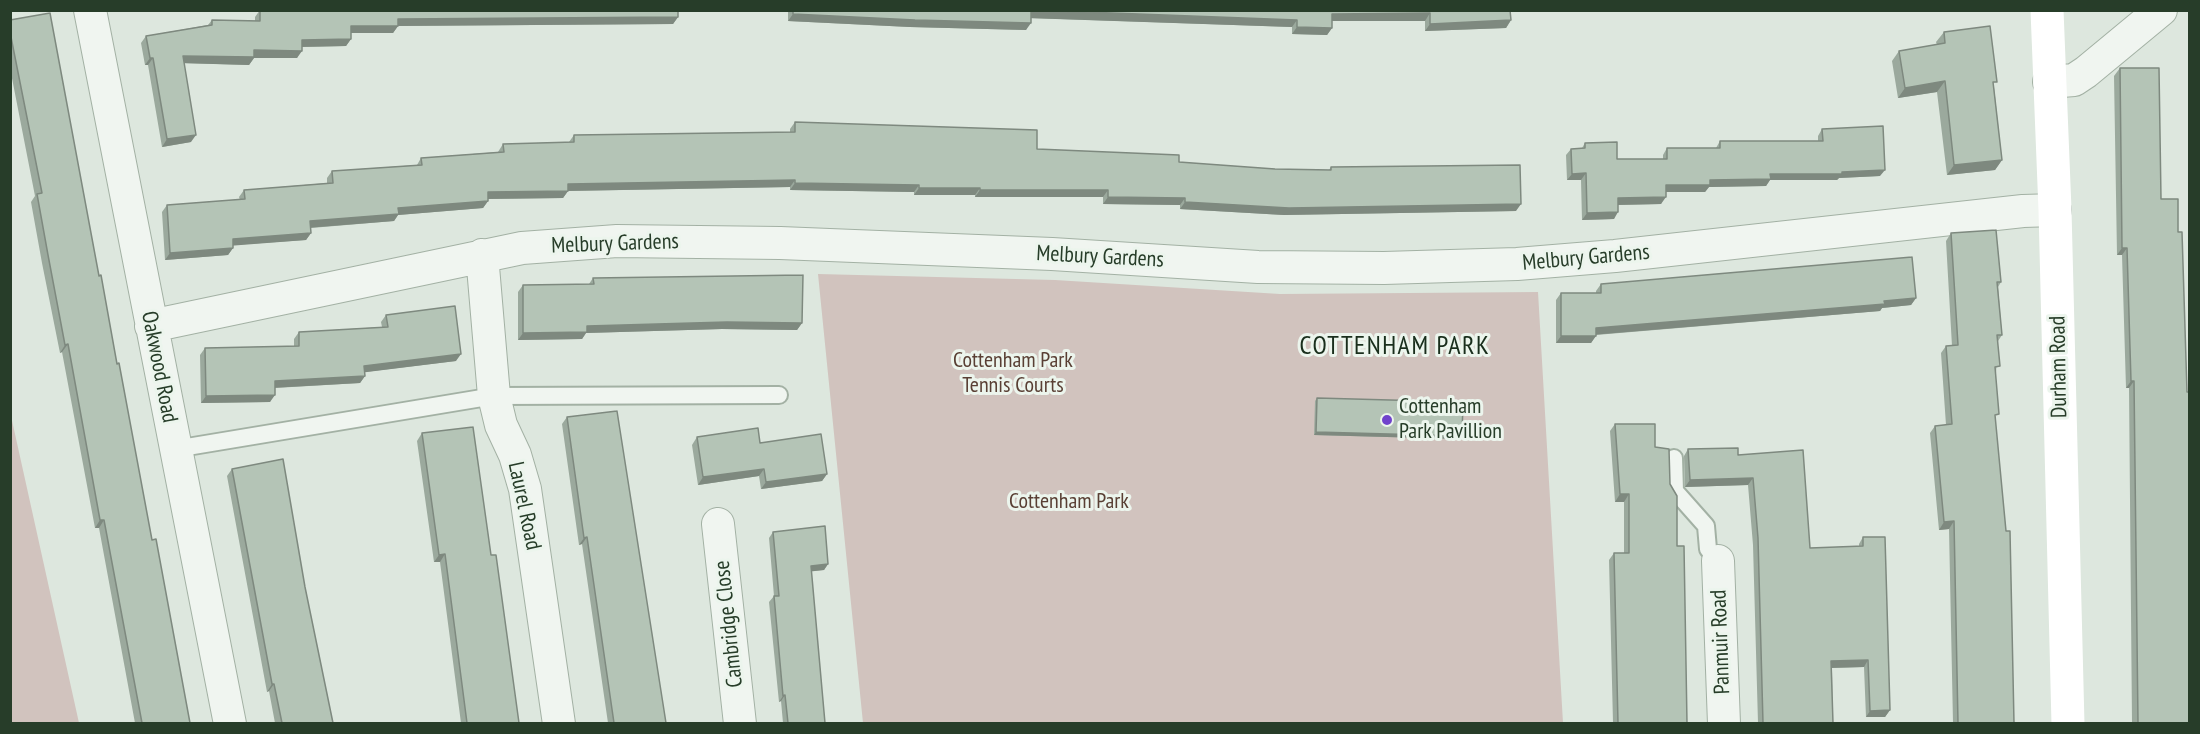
<!DOCTYPE html>
<style>
body{margin:0}
#map{position:relative;width:2200px;height:734px;overflow:hidden;background:#dde7de;font-family:"PT Sans Narrow",sans-serif}
canvas{display:block}
.frame{position:absolute;inset:0;border:12px solid #273d29;pointer-events:none}
</style>
<div id="map">
<canvas width="2200" height="734"></canvas>
<div class="frame"></div>
</div>
<script>
const ctx = document.querySelector('canvas').getContext('2d');
ctx.lineJoin = 'round';
function paint(path, color) { ctx.fillStyle = color; ctx.fill(path, 'evenodd'); }
const shape = rows => new Path2D(rows.map(r => 'M' + r).join(''));
function trace(path, color, width, dash) { ctx.strokeStyle = color; ctx.lineWidth = width; ctx.lineCap = dash ? 'butt' : 'round'; ctx.setLineDash(dash || []); ctx.stroke(path); }
function label(font, color, halo, rows, align = 'center') {
  ctx.font = font + ' "PT Sans Narrow",sans-serif'; ctx.lineWidth = 6; ctx.setLineDash([]); ctx.textBaseline = 'middle'; ctx.strokeStyle = halo; ctx.fillStyle = color; for (const [text, x, y, turn = 0] of rows) {
    ctx.save(); ctx.translate(x, y); ctx.rotate((+turn || 0) * Math.PI / 180); ctx.textAlign = isNaN(turn) ? turn : align; if (halo) ctx.strokeText(text, 0, 0); ctx.fillText(text, 0, 0); ctx.restore();
  }
}
paint(shape([
 [818,274,1055,280,1280,294,1538,292,1563,723,863,723],
 [10,416,11,416,79,723,11,723]
]), '#d1c3be');
const lane = shape([
 [175,449,494,396,779,395],
 [1674,458,1675,491,1706,526,1708,549,1718,561]
]);
const street = shape([
 [90,10,230,724],
 [2049,82,2074,80,2086,72,2161,10],
 [482,255,494,396,501,425,515,455,525,489,559,724],
 [151,326,522,248,617,241,780,243,1052,254,1258,267,1384,268,1517,264,1615,256,2023,211,2055,210],
 [718,524,740,724],
 [1718,561,1724,724]
]);
trace(lane, '#a3b1a4', 20);
trace(street, '#a3b1a4', 34);
trace(lane, '#f0f5f0', 16);
trace(street, '#f0f5f0', 32);
trace(shape([
 [2047,10,2055,210,2068,724]
]), '#fff', 33);
paint(shape([
 [260,10,678,10,678,17,673,24,398,26,393,33,351,33,351,39,346,46,302,47,297,58,254,58,249,65,184,63,191,142,162,147,148,65,145,65,141,43,146,36,208,25,212,20,255,21,255,17],
 [788,10,1584,10,1584,11,1510,12,1511,20,1506,28,1425,31,1425,21,1332,21,1332,28,1327,35,1292,34,1292,27,1031,18,1026,30,910,27,788,21],
 [10,20,99,276,152,540,190,723,135,723,99,528,95,528,62,352,60,353,42,263,31,202,35,196,10,68],
 [1944,32,1994,87,2002,160,1995,170,1947,175,1937,92,1898,98,1892,61,1899,51,1937,45,1936,42],
 [2120,68,2161,199,2178,232,2187,392,2190,723,2132,723,2129,388,2126,388,2122,255,2117,255,2114,76],
 [795,122,1037,149,1179,162,1275,169,1329,170,1331,167,1516,211,1284,215,1180,209,1180,205,1103,204,1103,197,975,197,975,195,914,195,914,192,790,190,790,187,568,191,563,198,488,199,488,201,483,208,398,215,394,221,311,228,311,233,306,240,233,245,233,248,228,255,165,260,162,212,167,205,240,200,239,197,244,190,327,183,327,178,332,171,417,165,421,158,498,152,503,144,569,142,574,135,790,132,790,129],
 [1822,129,1880,176,1839,178,1837,180,1770,180,1766,186,1709,187,1705,192,1666,192,1661,204,1618,205,1614,219,1582,220,1581,180,1567,180,1566,155,1571,149,1582,148,1585,143,1617,159,1663,159,1663,155,1667,148,1716,148,1720,141,1818,141,1818,136],
 [1951,233,2001,282,1998,287,2002,335,1998,341,1996,373,1995,419,2014,723,1953,723,1949,529,1939,530,1930,433,1935,426,1946,425,1941,353,1946,346,1952,346,1946,241],
 [593,278,802,323,797,330,722,329,586,333,582,339,518,340,518,292,523,285,589,284],
 [1601,284,1916,298,1911,305,1882,308,1880,311,1596,335,1591,343,1556,343,1556,300,1561,293,1596,293,1596,291],
 [386,315,456,361,365,372,365,376,360,383,275,388,270,402,201,403,200,355,205,348,294,346,294,339,299,332,382,327,381,322],
 [1317,398,1460,439,1314,435,1315,401],
 [567,417,666,723,608,723,582,544,579,545,562,424],
 [1615,424,1655,447,1670,484,1677,546,1687,723,1613,723,1609,560,1614,553,1624,553,1624,502,1615,502,1610,431],
 [422,433,491,555,519,723,461,723,440,562,434,562,417,441],
 [697,437,760,443,827,474,822,481,761,489,759,476,698,485,692,445],
 [1688,449,1738,455,1810,548,1859,546,1859,544,1863,537,1890,710,1885,717,1866,717,1864,667,1832,668,1833,723,1758,723,1753,545,1748,485,1685,487,1684,456],
 [232,469,305,587,333,723,275,723,269,691,267,692,227,476],
 [773,532,828,564,824,570,811,571,825,723,783,723,781,701,779,702,769,602,774,596,769,538]
]), '#9ba99d');
paint(shape([
 [1031,10,1297,20,1292,27,1026,18],
 [1506,10,1584,10,1584,11,1505,12],
 [1430,13,1425,21,1327,21,1332,14],
 [793,14,1031,23,1026,30,910,27,788,21],
 [678,17,673,24,393,26,398,19],
 [1511,20,1506,28,1425,31,1430,24],
 [351,26,398,26,393,33,346,33],
 [1297,27,1332,28,1327,35,1292,34],
 [351,39,346,46,297,47,302,40],
 [254,50,302,51,297,58,254,58,249,65,178,63,183,56],
 [150,58,153,58,148,65,145,65],
 [1945,81,1937,92,1898,98,1905,88],
 [196,135,191,142,162,147,167,139],
 [2002,160,1995,170,1947,175,1954,165],
 [1885,170,1880,176,1839,178,1837,180,1770,180,1766,186,1709,187,1705,192,1661,192,1666,185,1770,174],
 [1586,173,1581,180,1567,180,1572,174],
 [795,180,790,187,563,191,568,184],
 [795,183,919,185,914,192,790,190],
 [919,188,980,188,975,195,914,195],
 [980,190,1108,190,1103,197,975,197],
 [568,191,563,198,483,199,488,192],
 [1108,197,1185,198,1180,205,1103,204],
 [1666,197,1661,204,1614,205,1618,198],
 [488,201,483,208,398,215,394,221,306,228,310,221,398,208],
 [1185,202,1521,204,1516,211,1284,215,1180,209],
 [1618,212,1614,219,1582,220,1587,213],
 [311,233,306,240,228,246,233,239],
 [233,248,228,255,165,260,170,253],
 [2122,248,2127,248,2122,255,2117,255],
 [1916,298,1911,305,1882,308,1880,311,1591,335,1596,328],
 [727,322,802,323,797,330,722,329,586,333,582,339,518,340,523,333,587,326],
 [1561,336,1596,336,1591,343,1556,343],
 [68,344,62,352,60,353,65,345],
 [461,354,456,361,359,373,364,366],
 [365,376,360,383,270,388,275,381],
 [2131,381,2134,381,2129,388,2126,388],
 [275,395,270,402,201,403,206,396],
 [1316,432,1462,436,1460,439,1314,435],
 [764,469,759,476,698,485,703,477],
 [827,474,822,481,761,489,766,482],
 [1753,478,1748,485,1685,487,1690,480],
 [1620,494,1629,494,1624,502,1615,502],
 [100,520,104,520,99,528,95,528],
 [1954,521,1949,529,1939,530,1944,522],
 [587,537,582,544,579,545,584,538],
 [445,554,440,562,434,562,439,555],
 [828,564,824,570,806,572,811,566],
 [1868,660,1864,667,1827,668,1831,661],
 [272,684,274,684,269,691,267,692],
 [785,695,781,701,779,702,783,696],
 [1890,710,1885,717,1866,717,1870,711]
]), '#7e897f');
const building = shape([
 [260,10,678,10,678,17,398,19,398,26,351,26,351,39,302,40,302,51,254,50,254,57,183,56,196,135,167,139,153,58,150,58,146,36,212,25,212,20,260,21,260,10],
 [793,10,1031,10,1031,23,915,20,793,14,793,10],
 [1033,10,1510,10,1511,20,1430,24,1430,13,1332,14,1332,28,1297,27,1297,20,1033,10],
 [50,13,99,276,101,275,117,364,119,363,152,540,156,539,190,723,142,723,104,520,100,520,68,344,65,345,48,255,37,194,42,193,10,32,10,20,50,13],
 [1990,26,1997,82,1993,82,2002,160,1954,165,1945,81,1905,88,1899,51,1945,43,1944,32,1990,26],
 [2120,68,2159,68,2161,199,2178,199,2178,232,2182,232,2187,392,2190,392,2190,723,2138,723,2134,381,2131,381,2127,248,2122,248,2120,68],
 [795,122,1037,130,1037,149,1179,155,1179,162,1275,169,1331,170,1331,167,1520,165,1521,204,1289,208,1185,202,1185,198,1108,197,1108,190,980,190,980,188,919,188,919,185,795,183,795,180,568,184,568,191,488,192,488,201,398,208,399,214,310,221,311,233,233,239,233,248,170,253,167,205,245,199,244,190,333,183,332,171,422,165,421,158,504,152,503,144,574,142,574,135,795,132,795,122],
 [1883,126,1885,170,1842,172,1842,174,1770,174,1771,179,1710,180,1710,185,1666,185,1666,197,1618,198,1618,212,1587,213,1586,173,1572,174,1571,149,1585,148,1585,143,1617,142,1617,159,1667,159,1667,148,1720,148,1720,141,1823,141,1822,129,1883,126],
 [1996,230,2001,282,1997,282,2002,335,1997,335,2000,366,1995,367,1999,414,1995,415,2006,531,2010,531,2014,723,1958,723,1954,521,1944,522,1935,426,1952,424,1946,346,1958,345,1951,233,1996,230],
 [1912,257,1916,298,1884,301,1885,304,1596,328,1596,336,1561,336,1561,293,1601,293,1601,284,1912,257],
 [803,275,802,323,727,322,587,326,587,332,523,333,523,285,594,284,593,278,803,275],
 [455,306,461,354,364,366,365,376,275,381,275,395,206,396,205,348,299,346,299,332,388,327,386,315,455,306],
 [1317,398,1463,402,1462,436,1316,432,1317,398],
 [617,411,666,723,614,723,587,537,584,538,567,417,617,411],
 [1615,424,1655,424,1655,447,1669,449,1670,484,1677,496,1677,546,1684,546,1687,723,1618,723,1614,553,1629,553,1629,494,1620,494,1615,424],
 [473,427,491,555,496,555,519,723,467,723,445,554,439,555,422,433,473,427],
 [758,428,760,443,821,434,827,474,766,482,764,469,703,477,697,437,758,428],
 [1738,448,1738,455,1803,450,1810,548,1863,546,1863,537,1885,537,1890,710,1870,711,1868,660,1831,661,1833,723,1763,723,1758,538,1753,478,1690,480,1688,449,1738,448],
 [283,459,305,587,333,723,282,723,274,684,272,684,232,469,283,459],
 [825,526,828,564,811,566,825,723,788,723,785,695,783,696,774,596,779,596,773,532,825,526]
]);
paint(building, '#b4c4b6');
trace(building, '#7e897f', 1.5);
for (const [x, y, r, color] of [
 [1387,420,6,"#7042cc"]
]) { const dot = new Path2D(); dot.arc(x, y, r, 0, 2 * Math.PI); ctx.fillStyle = color; ctx.fill(dot); trace(dot, '#ecf5ed', 2); }
label('22px', '#273d29', '#ecf5ed', [
 ["Melbury Gardens",615,244,-2],
 ["Melbury Gardens",1100,257,3],
 ["Melbury Gardens",1586,258,-5],
 ["Oakwood Road",159,367,79],
 ["Durham Road",2059,367,-91],
 ["Laurel Road",524,506,78],
 ["Cambridge Close",729,624,-96],
 ["Panmuir Road",1721,642,-92]
]);
label('22px', '#593f34', '#ecf5ed', [
 ["Cottenham Park",1013,361],
 ["Tennis Courts",1013,386],
 ["Cottenham Park",1069,502]
]);
label('22px', '#273d29', '#ecf5ed', [
 ["Cottenham",1399,407],
 ["Park Pavillion",1399,432]
], 'left');
ctx.letterSpacing = '1.5px';
label('26px', '#192e1c', '#ecf5ed', [
 ["COTTENHAM PARK",1395,347]
]);
ctx.letterSpacing = '0px';
</script>
